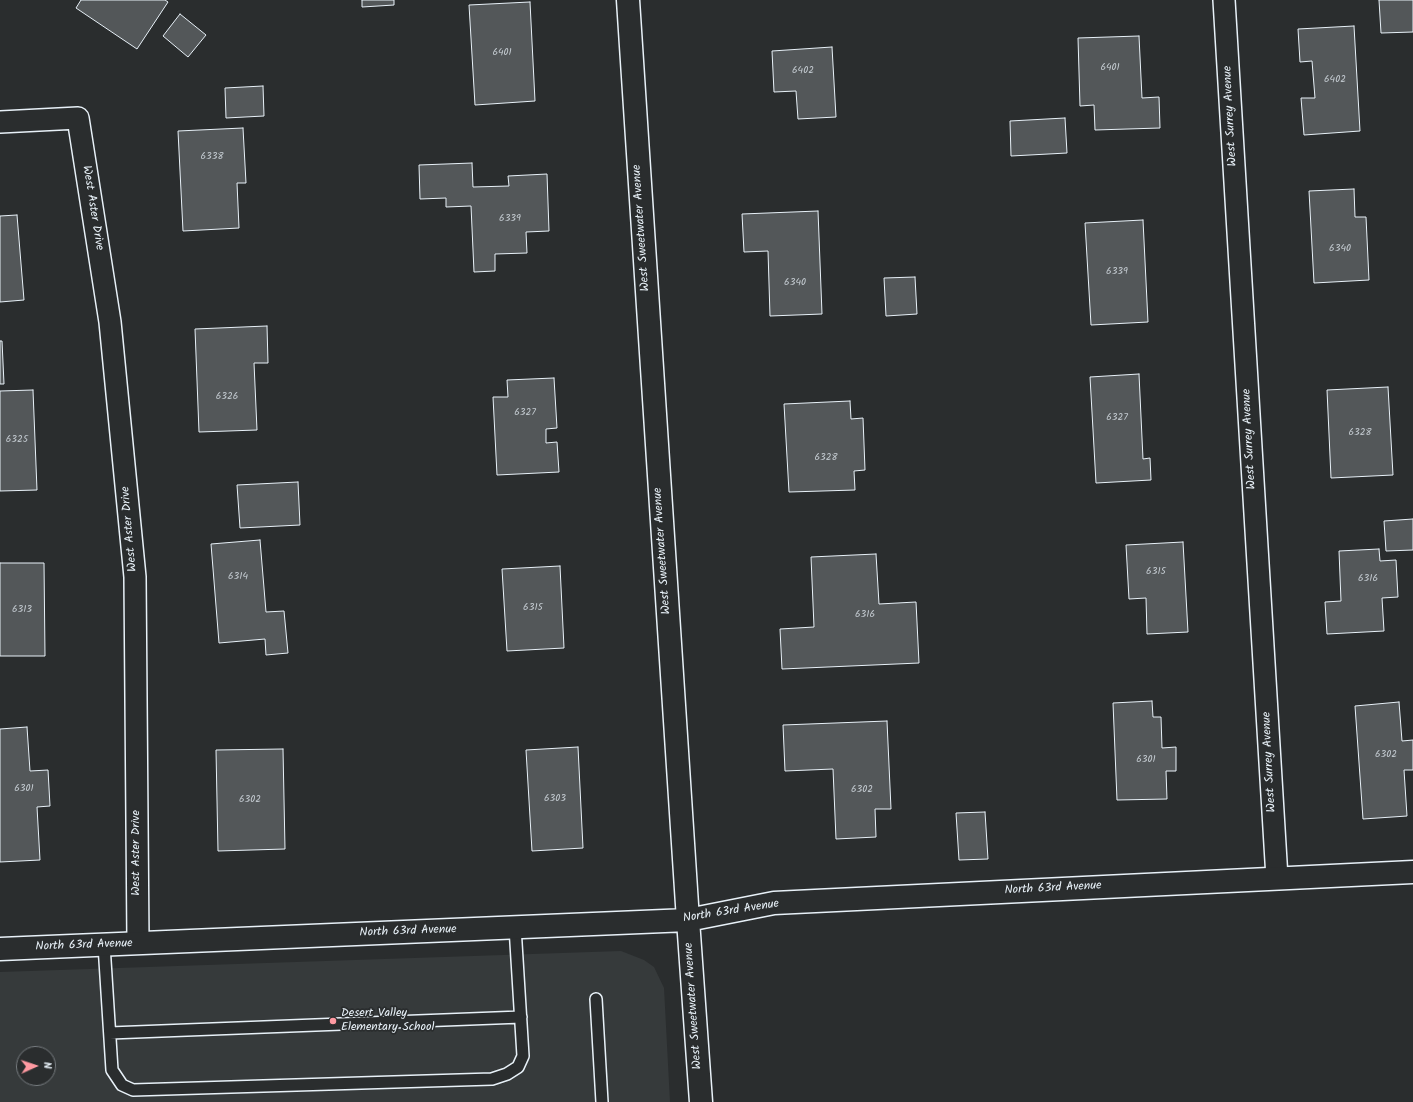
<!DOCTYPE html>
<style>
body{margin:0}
#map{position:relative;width:1413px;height:1102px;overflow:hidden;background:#2a2d2e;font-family:Kalam,sans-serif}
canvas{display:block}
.north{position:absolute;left:16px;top:1046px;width:40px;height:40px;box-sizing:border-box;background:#2a2d2e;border:1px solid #767b7f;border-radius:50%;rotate:87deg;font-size:11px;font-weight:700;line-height:16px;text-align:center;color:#e8f1f8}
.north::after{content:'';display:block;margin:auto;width:14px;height:18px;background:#ff9aa2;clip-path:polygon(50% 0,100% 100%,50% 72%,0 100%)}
</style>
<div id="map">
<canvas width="1413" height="1102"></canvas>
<div class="north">N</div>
</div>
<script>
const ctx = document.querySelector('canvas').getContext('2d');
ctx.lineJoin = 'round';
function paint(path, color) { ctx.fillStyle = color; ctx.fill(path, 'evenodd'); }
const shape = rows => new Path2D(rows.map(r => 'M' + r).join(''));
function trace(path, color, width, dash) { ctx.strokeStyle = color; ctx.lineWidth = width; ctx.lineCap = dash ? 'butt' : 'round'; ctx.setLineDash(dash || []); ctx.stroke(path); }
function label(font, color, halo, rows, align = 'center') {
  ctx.font = font + ' Kalam,sans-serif'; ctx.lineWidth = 3.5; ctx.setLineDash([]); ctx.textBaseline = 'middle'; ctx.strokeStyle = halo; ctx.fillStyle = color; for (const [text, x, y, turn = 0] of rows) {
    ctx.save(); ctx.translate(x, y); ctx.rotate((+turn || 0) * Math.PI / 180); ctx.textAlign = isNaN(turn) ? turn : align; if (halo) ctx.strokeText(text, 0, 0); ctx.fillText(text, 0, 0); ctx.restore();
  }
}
paint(shape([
 [621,951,644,960,654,967,664,988,670,1102,0,1102,0,972],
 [24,1054,48,1054,48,1078,24,1078]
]), '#363a3b');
const building = shape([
 [81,0,165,0,168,2,137,49,76,8,81,0],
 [362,0,394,0,394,5,362,7,362,0],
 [1379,0,1413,0,1413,32,1381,33,1379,0],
 [530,2,535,101,475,105,469,5,530,2],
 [180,14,206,35,188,57,163,36,180,14],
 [1354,26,1360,131,1304,135,1301,98,1315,98,1312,61,1300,62,1298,29,1354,26],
 [1139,36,1142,98,1159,97,1160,128,1095,130,1094,105,1080,106,1078,38,1139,36],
 [832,47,836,117,798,119,796,91,774,92,772,51,832,47],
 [263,86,264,116,226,118,225,88,263,86],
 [1065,118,1067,153,1011,156,1010,121,1065,118],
 [243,128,246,183,237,183,239,228,183,231,178,131,243,128],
 [472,163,473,187,509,186,508,176,547,174,549,231,526,232,527,253,495,254,495,271,474,272,471,206,446,207,446,198,420,199,419,165,472,163],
 [1354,189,1355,217,1366,217,1369,280,1314,283,1309,191,1354,189],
 [818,211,822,314,770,316,768,251,744,252,742,214,818,211],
 [17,215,24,300,0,302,0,216,17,215],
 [1143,220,1148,322,1091,325,1085,223,1143,220],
 [915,277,917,314,886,316,884,278,915,277],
 [267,326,268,363,254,363,257,430,199,432,195,329,267,326],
 [0,341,2,341,4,384,0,384,0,341],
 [1139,374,1143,459,1150,458,1151,480,1096,483,1090,377,1139,374],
 [554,378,557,428,546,429,546,443,557,442,559,472,497,475,493,397,508,397,507,380,554,378],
 [1388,387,1393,475,1331,478,1327,390,1388,387],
 [33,390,37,490,0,491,0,391,33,390],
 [850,401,851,419,863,418,865,470,854,471,855,490,789,492,784,404,850,401],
 [298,482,300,525,240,528,237,485,298,482],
 [1413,519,1413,550,1386,551,1384,521,1413,519],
 [260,540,266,612,284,611,288,653,266,655,265,639,219,643,211,544,260,540],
 [1183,542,1188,632,1147,634,1146,598,1129,599,1126,545,1183,542],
 [1379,549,1380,561,1396,560,1398,597,1382,598,1384,631,1327,634,1325,602,1341,601,1339,551,1379,549],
 [876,554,879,604,916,602,919,663,782,669,780,629,814,627,811,557,876,554],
 [0,563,44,563,45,656,0,656,0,563],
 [560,566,564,648,507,651,502,569,560,566],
 [1152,701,1153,717,1161,717,1162,748,1176,747,1176,771,1166,771,1167,799,1117,800,1113,703,1152,701],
 [1399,702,1402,741,1413,740,1413,770,1404,770,1407,816,1363,819,1355,706,1399,702],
 [887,721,891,809,875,809,876,837,836,839,833,769,785,771,783,725,887,721],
 [27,727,30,771,48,770,50,806,37,807,40,860,0,862,0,729,27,727],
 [578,747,583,848,532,851,526,750,578,747],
 [283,749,285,849,218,851,216,750,283,749],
 [985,812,988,859,959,860,956,813,985,812]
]);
paint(building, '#535759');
trace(building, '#e8f1f8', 1);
const lane = shape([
 [104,945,112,1070,122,1085,133,1090,492,1079,507,1074,518,1067,523,1056,515,927],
 [596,999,602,1102],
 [110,1033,521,1017]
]);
const street = shape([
 [1224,0,1277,878],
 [0,122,78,118,110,322,135,577,138,943]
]);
const secondary = shape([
 [628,0,688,920,701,1102],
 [0,949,688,920,774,903,1413,872]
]);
trace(lane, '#e8f1f8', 14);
trace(street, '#e8f1f8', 24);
trace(secondary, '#e8f1f8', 25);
trace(lane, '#2a2d2e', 11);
trace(street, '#2a2d2e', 21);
trace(secondary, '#2a2d2e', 22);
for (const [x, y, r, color] of [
 [333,1021,4,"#ff9aa2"]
]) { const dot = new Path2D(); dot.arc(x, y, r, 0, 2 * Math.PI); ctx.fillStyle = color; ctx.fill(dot); trace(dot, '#2a2d2e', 1.5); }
label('10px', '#c3cad0', null, [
 ["6401",502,53],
 ["6401",1110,68],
 ["6402",803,71],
 ["6402",1335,80],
 ["6338",212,157],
 ["6339",510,219],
 ["6340",1340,249],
 ["6339",1117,272],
 ["6340",795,283],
 ["6326",227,397],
 ["6327",525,413],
 ["6327",1117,418],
 ["6328",1360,433],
 ["6325",17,440],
 ["6328",826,458],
 ["6315",1156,572],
 ["6314",238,577],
 ["6316",1368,579],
 ["6315",533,608],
 ["6313",22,610],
 ["6316",865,615],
 ["6302",1386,755],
 ["6301",1146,760],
 ["6301",24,789],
 ["6302",862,790],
 ["6303",555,799],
 ["6302",250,800]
]);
label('12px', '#e8f1f8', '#2a2d2e', [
 ["West Surrey Avenue",1231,116,-93],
 ["West Aster Drive",92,208,81],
 ["West Sweetwater Avenue",642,228,-94],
 ["West Surrey Avenue",1250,439,-93],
 ["West Aster Drive",130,529,-95],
 ["West Sweetwater Avenue",663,551,-94],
 ["West Surrey Avenue",1270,762,-93],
 ["West Aster Drive",137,853,-90],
 ["North 63rd Avenue",1053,889,-3],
 ["North 63rd Avenue",731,912,-9],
 ["North 63rd Avenue",408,932,-2],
 ["North 63rd Avenue",84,946,-2],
 ["West Sweetwater Avenue",694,1006,-94]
]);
label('12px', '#e8f1f8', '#2a2d2e', [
 ["Desert Valley",341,1014],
 ["Elementary School",341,1028]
], 'left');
</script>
